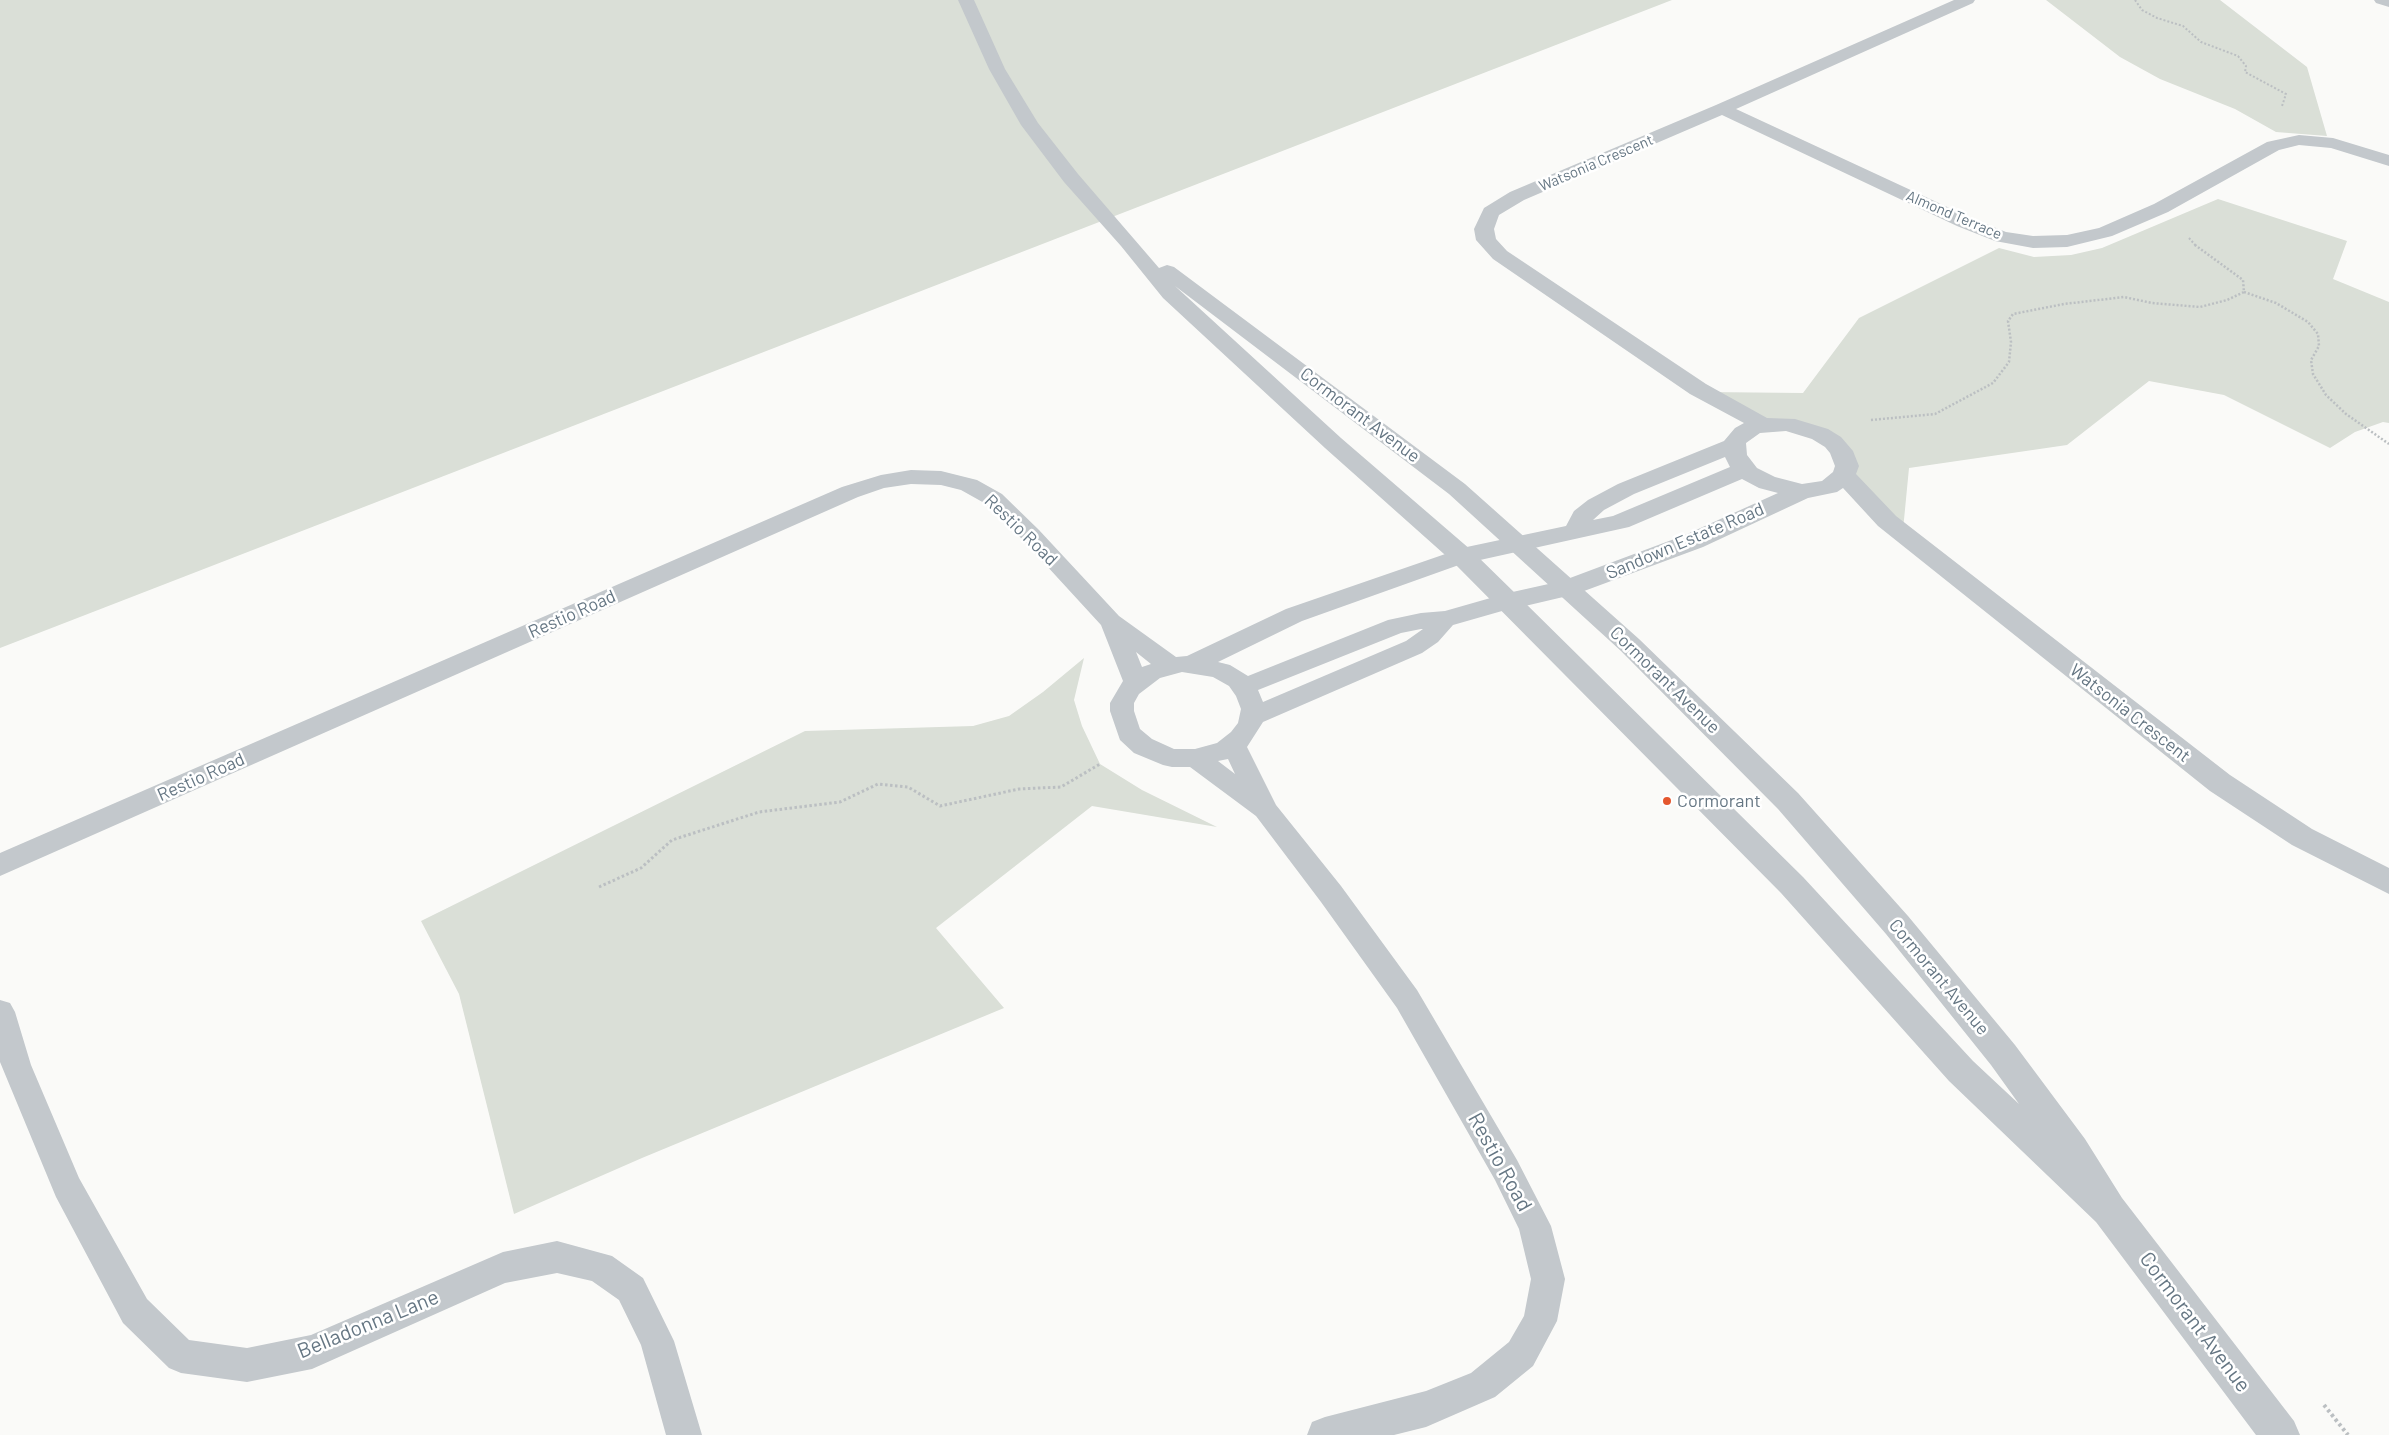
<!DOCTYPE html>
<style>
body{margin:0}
canvas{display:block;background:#fafaf8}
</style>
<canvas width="2389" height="1435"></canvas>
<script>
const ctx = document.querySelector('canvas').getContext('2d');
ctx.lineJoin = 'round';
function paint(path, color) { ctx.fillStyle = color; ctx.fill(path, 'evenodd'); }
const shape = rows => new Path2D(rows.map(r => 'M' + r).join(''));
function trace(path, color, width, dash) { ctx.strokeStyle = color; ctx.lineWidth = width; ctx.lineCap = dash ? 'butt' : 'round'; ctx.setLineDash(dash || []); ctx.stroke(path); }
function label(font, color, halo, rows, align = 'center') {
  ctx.font = font + ' Barlow,sans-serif'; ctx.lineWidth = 5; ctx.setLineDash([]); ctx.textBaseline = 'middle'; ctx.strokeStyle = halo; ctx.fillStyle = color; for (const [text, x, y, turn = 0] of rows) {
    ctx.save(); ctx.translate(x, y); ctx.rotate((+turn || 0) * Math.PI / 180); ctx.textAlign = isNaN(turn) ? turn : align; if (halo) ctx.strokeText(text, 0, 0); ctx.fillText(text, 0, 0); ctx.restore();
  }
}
paint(shape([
 [0,0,1672,0,0,648],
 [2046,0,2220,0,2307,67,2327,136,2276,132,2235,109,2160,79,2120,57],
 [2218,199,2347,241,2333,279,2389,302,2389,423,2383,422,2355,432,2330,448,2224,395,2149,381,2067,445,1909,468,1903,530,1874,510,1830,431,1778,424,1706,392,1803,393,1859,318,1999,248,2034,257,2071,255,2102,248],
 [1084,658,1074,700,1082,726,1100,764,1142,790,1217,827,1092,806,936,928,1004,1008,642,1158,514,1214,459,994,421,921,805,731,973,726,1009,716,1043,692]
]), '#dadfd7');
trace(shape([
 [2135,0,2142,10,2157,18,2183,26,2201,42,2238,56,2246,66,2245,72,2286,94,2282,106],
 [2189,238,2196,246]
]), '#bbbfc2', 2, [2, 2]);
trace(shape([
 [2244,292,2276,303,2308,322,2318,334,2319,346,2311,360,2313,374,2326,395,2346,414,2389,444],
 [1871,420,1935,414,1993,383,2009,362,2011,342,2008,321,2013,314,2064,304,2124,297,2152,303,2200,307,2227,300,2244,292,2243,280,2195,245]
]), '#bbbfc2', 2.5, [2, 2]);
trace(shape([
 [599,887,641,868,672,840,759,812,840,802,878,784,908,787,940,806,1019,789,1061,787,1100,764]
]), '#bbbfc2', 3, [2.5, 2.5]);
trace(shape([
 [2324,1405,2348,1435]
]), '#bbbfc2', 4, [3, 3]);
paint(shape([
 [911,470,941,471,977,480,1002,494,1039,530,1119,616,1176,657,1187,656,1286,609,1454,551,1462,549,1470,551,1473,556,1470,561,1302,621,1218,662,1230,665,1248,676,1388,620,1421,613,1445,611,1508,593,1516,595,1520,601,1516,607,1453,625,1438,642,1422,653,1263,722,1247,747,1276,805,1341,886,1417,990,1517,1160,1551,1226,1565,1279,1557,1321,1533,1366,1495,1397,1426,1427,1394,1435,1307,1435,1312,1422,1325,1417,1426,1391,1471,1373,1509,1342,1524,1316,1531,1279,1519,1229,1495,1180,1397,1008,1321,902,1256,816,1190,767,1172,767,1163,765,1134,753,1120,740,1110,711,1110,703,1123,681,1101,625,1023,540,986,504,961,490,941,485,911,484,884,488,858,497,0,876,0,853,842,487,881,475,911,470],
 [1421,629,1423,629,1406,641,1263,702,1258,690,1401,633,1421,629],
 [1136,652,1151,664,1142,667,1136,652],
 [1182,672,1213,677,1229,686,1236,696,1241,709,1238,723,1231,732,1217,743,1195,749,1174,749,1152,739,1140,729,1134,711,1134,703,1139,694,1160,678,1182,672],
 [1228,759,1235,774,1218,761,1228,759],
 [0,1000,10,1003,15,1012,31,1065,79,1178,147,1299,189,1340,247,1348,311,1335,503,1252,557,1241,612,1256,643,1278,674,1341,702,1435,666,1435,641,1345,619,1300,592,1281,557,1273,505,1283,312,1369,247,1382,181,1373,169,1368,123,1323,56,1197,0,1062,0,1000]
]), '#c3c8cc');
paint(shape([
 [1954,0,1975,0,1973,3,1736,109,1971,218,2006,232,2033,236,2067,235,2099,228,2154,204,2267,142,2299,135,2333,138,2389,155,2389,166,2331,148,2299,145,2279,150,2168,212,2112,236,2067,247,2033,248,1995,241,1957,226,1722,115,1524,200,1499,215,1494,229,1496,239,1507,251,1706,384,1767,418,1795,419,1828,429,1841,437,1853,451,1859,466,1856,474,1896,516,2230,775,2312,829,2389,868,2389,894,2292,845,2210,791,1878,526,1843,488,1837,492,1808,498,1703,547,1576,594,1508,610,1499,607,1495,601,1499,595,1562,581,1610,563,1685,535,1778,493,1759,488,1742,479,1629,527,1462,564,1453,562,1450,556,1453,550,1462,548,1566,526,1574,511,1588,500,1618,484,1724,441,1735,428,1744,423,1690,394,1493,259,1476,240,1474,229,1484,208,1510,192,1716,105,1954,0],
 [1786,431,1812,439,1825,447,1830,453,1835,466,1833,472,1822,481,1802,484,1775,477,1757,468,1747,455,1746,443,1760,433,1786,431],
 [1725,457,1730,467,1613,516,1593,520,1604,510,1634,494,1725,457],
 [2374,0,2389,0,2389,7,2376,3,2374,0]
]), '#c3c8cc');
paint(shape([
 [958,0,974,0,1005,69,1038,123,1078,174,1159,268,1167,265,1174,267,1465,484,1639,639,1798,793,1908,916,2015,1045,2085,1139,2122,1198,2294,1421,2300,1435,2256,1435,2096,1222,1949,1081,1781,893,1453,562,1325,448,1163,298,1121,246,1064,182,1021,125,989,69,958,0],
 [1175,286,1449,494,1621,651,1778,809,1886,934,1991,1065,2019,1104,1973,1061,1803,877,1517,595,1471,550,1341,438,1175,286]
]), '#c3c8cc');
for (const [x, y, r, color] of [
 [1667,801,5,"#e4572e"]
]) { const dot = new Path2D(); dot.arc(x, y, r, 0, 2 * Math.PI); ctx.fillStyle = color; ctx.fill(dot); trace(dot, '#fff', 2); }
label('15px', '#657683', '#fff', [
 ["Watsonia Crescent",1596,163,-23],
 ["Almond Terrace",1954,215,23]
]);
label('18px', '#657683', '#fff', [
 ["Cormorant Avenue",1360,415,37],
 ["Restio Road",1021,530,44],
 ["Sandown Estate Road",1685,541,-23],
 ["Restio Road",572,614,-24],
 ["Cormorant Avenue",1665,680,44],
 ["Watsonia Crescent",2130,713,38],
 ["Restio Road",201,777,-24],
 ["Cormorant Avenue",1939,977,50]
]);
label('18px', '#657683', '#fff', [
 ["Cormorant",1677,801]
], 'left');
label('21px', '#657683', '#fff', [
 ["Restio Road",1500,1162,61],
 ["Cormorant Avenue",2195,1322,53],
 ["Belladonna Lane",368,1324,-22]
]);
</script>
